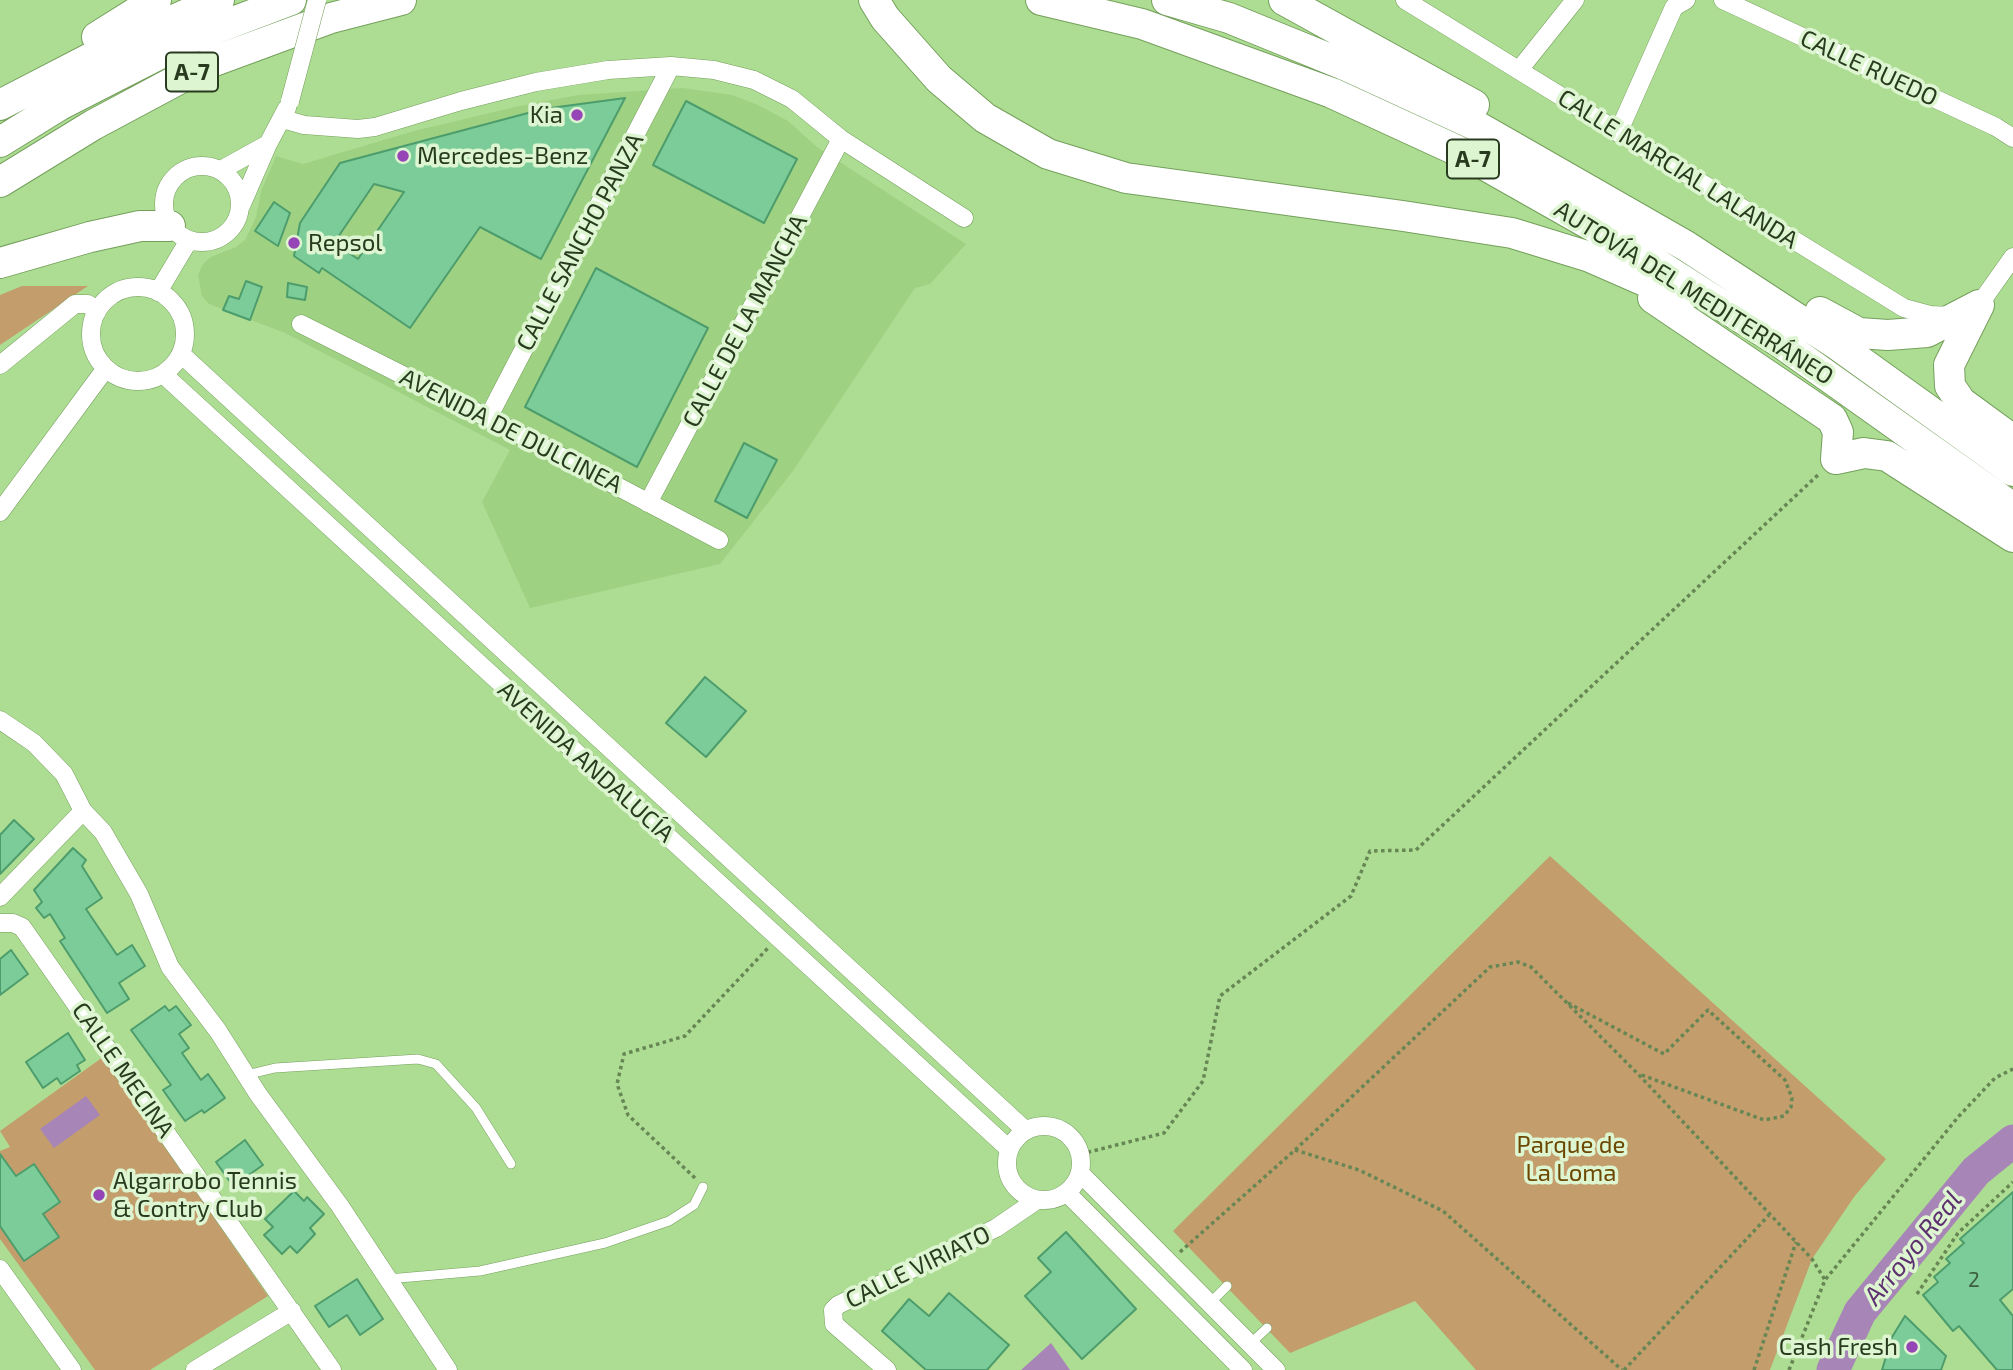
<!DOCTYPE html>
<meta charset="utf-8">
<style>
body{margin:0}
canvas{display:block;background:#addc93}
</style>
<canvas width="2013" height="1370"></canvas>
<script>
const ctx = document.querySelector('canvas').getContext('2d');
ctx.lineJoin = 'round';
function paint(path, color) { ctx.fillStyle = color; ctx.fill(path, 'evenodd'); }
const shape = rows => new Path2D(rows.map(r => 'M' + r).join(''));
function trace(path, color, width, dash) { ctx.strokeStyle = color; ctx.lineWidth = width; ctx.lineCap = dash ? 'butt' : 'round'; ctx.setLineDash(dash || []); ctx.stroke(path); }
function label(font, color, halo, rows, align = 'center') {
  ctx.font = font + ' "Exo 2",sans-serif'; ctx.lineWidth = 7; ctx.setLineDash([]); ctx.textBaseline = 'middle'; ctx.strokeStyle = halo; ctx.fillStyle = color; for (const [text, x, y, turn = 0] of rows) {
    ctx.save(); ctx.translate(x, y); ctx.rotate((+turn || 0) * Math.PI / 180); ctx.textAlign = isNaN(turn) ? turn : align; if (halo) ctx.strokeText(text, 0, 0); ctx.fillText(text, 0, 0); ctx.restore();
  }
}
paint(shape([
 [683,88,732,95,758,105,788,121,817,147,966,244,930,284,915,288,793,471,720,564,530,608,482,502,510,450,285,333,209,304,202,296,198,275,203,264,211,257,236,247,245,240,256,217,261,191,276,156,303,164,414,131,515,107,578,95]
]), '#9fd183');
paint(shape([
 [22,286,88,286,0,345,0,295],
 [1550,856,1886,1159,1854,1197,1812,1259,1770,1370,1476,1370,1415,1301,1290,1353,1173,1231],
 [103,1057,268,1296,150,1370,95,1370,0,1239,0,1151,10,1147,0,1131]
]), '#c39e6c');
paint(shape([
 [86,1096,100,1115,54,1148,40,1129],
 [1051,1343,1070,1370,1021,1370]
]), '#a885b7');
trace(shape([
 [1833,1370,1860,1312,1976,1171,2013,1141]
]), '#a885b7', 33);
const building = shape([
 [625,98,541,259,480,227,410,328,322,268,319,273,294,256,300,223,340,163,543,109,625,98],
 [374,184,404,192,358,259,334,243,374,184],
 [686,101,797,159,764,223,653,165,686,101],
 [274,202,290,213,278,246,255,231,274,202],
 [596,268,708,328,637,467,525,407,596,268],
 [246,281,262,287,250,320,223,310,229,296,239,299,246,281],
 [288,283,307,287,305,300,287,297,288,283],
 [744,443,777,460,747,518,715,501,744,443],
 [705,677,746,711,706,757,666,723,705,677],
 [14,820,34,839,0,874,0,835,14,820],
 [73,848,86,860,82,866,102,898,86,909,117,955,132,945,145,966,119,983,129,999,107,1013,60,941,65,938,50,914,44,918,36,908,42,902,34,890,73,848],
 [11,950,28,974,0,995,0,959,11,950],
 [165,1006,169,1011,176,1006,191,1025,179,1034,189,1048,182,1053,201,1080,208,1074,225,1098,204,1113,202,1110,185,1121,163,1090,171,1085,131,1030,165,1006],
 [68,1033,85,1060,77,1065,80,1071,61,1084,57,1078,43,1088,26,1062,68,1033],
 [245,1140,263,1165,233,1186,216,1162,245,1140],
 [0,1154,16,1176,34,1164,60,1202,43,1214,59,1237,24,1261,0,1226,0,1154],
 [294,1191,304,1201,307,1197,324,1214,310,1228,315,1234,297,1253,290,1246,282,1254,264,1235,273,1227,265,1219,294,1191],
 [2013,1192,2013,1289,2000,1300,2013,1316,2013,1370,1997,1370,1959,1326,1953,1331,1923,1295,1938,1282,1934,1277,1950,1263,1946,1259,1964,1243,1960,1239,2013,1192],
 [1066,1232,1136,1309,1082,1359,1025,1296,1051,1272,1038,1258,1066,1232],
 [357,1279,383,1319,360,1335,347,1315,329,1327,315,1306,357,1279],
 [949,1293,1009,1345,987,1370,926,1370,882,1331,909,1299,929,1316,949,1293],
 [1905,1316,1946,1356,1941,1370,1882,1370,1892,1337,1905,1316]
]);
paint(building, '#7ccc99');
trace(building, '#4d9d6c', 2);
const lane = shape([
 [246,1075,275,1068,418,1059,436,1064,476,1108,511,1164],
 [388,1279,480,1271,605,1243,669,1221,694,1205,703,1187],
 [1210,1303,1227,1286],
 [1250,1344,1267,1328]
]);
const street = shape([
 [1405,0,1904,308,1930,315,1951,316],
 [1723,0,1996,127,2013,138],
 [1519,70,1575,0],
 [283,119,304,125,358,129,375,127,461,101,536,82,608,70,671,66,714,70,754,80,792,99,841,139,964,218],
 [1618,133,1674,7,1686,0],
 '164 204a38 38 0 1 1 76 0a38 38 0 1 1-76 0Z',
 [221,170,268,144],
 [241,206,268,144,287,108],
 '91 334a47 47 0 1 1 94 0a47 47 0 1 1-94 0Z',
 [158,292,189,240],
 [1979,305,2013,257],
 [301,324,488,418,719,540],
 [181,354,1025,1130],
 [0,365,75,304,88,304,97,312],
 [163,374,1009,1149],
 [488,418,671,66],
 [648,503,841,139],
 [0,512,106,368],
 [0,720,34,743,64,774,83,811,103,832,139,894,170,967,218,1031,258,1094,340,1206,448,1370],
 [0,897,83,811],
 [0,923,13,923,22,927,332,1370],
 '1007 1163a37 37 0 1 1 74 0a37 37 0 1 1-74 0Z',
 [1080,1173,1276,1370],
 [1067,1193,1243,1370],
 [0,1269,72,1370],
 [195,1370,292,1311],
 [887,1370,834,1324,833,1310,838,1305,996,1228,1037,1200]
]);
const highway = shape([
 [874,0,885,18,939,79,985,118,1048,154,1126,178,1403,216,1512,233,1590,257,1670,292,1681,299],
 [1041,0,1142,24,1332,93,1469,156,1635,250,1781,343,2013,508],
 [1167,0,1229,18,1347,66,1473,124,1686,246,1839,346,2013,471],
 [1284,0,1474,105],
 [97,37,156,0],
 [0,105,112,47,219,0],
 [0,142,60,105,191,38,291,0],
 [0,182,93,125,209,63,331,18,401,0],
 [0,263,90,237,140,226,170,226],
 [1653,298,1832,419,1838,432,1836,459,1864,453,1887,456,2013,537],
 [1979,305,1949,365,1950,386,1961,402,2013,440],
 [1820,312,1859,333,1888,335,1927,332,1979,305]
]);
trace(lane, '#74a05b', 10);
trace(street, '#74a05b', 19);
trace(highway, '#74a05b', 32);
trace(shape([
 [1568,1003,1664,1054,1708,1010,1785,1080,1792,1098,1791,1107,1784,1116,1764,1120,1639,1074],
 [1295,1150,1359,1170,1443,1211,1622,1370],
 [1081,1154,1164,1133,1203,1081,1220,996,1351,896,1370,851,1416,850,1819,474],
 [695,1178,628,1115,617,1084,624,1054,685,1036,768,948],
 [1180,1252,1295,1150,1490,967,1518,962,1531,967,1640,1076,1812,1259,1825,1280],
 [1917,1294,1958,1233,2013,1182],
 [1624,1370,1769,1215],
 [1754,1370,1796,1242],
 [1789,1370,1825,1280,1959,1116,1995,1078,2013,1069]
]), '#668654', 3.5, [3.5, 3.5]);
trace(lane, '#fff', 9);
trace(street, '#fff', 18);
trace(highway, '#fff', 30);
const streetBridge = shape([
 [290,101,317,0]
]);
trace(streetBridge, '#74a05b', 19, []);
trace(streetBridge, '#fff', 18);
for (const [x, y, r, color] of [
 [577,115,7,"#9545b5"],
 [403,156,7,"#9545b5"],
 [294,243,7,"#9545b5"],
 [99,1195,7,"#9545b5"],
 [1912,1347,7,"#9545b5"]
]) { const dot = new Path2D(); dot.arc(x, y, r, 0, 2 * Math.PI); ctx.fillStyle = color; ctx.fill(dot); trace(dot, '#ddf5d0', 2.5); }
label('21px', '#3d5f3d', null, [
 ["2",1974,1280]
]);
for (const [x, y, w] of [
 [192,72,52],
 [1473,159,52]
]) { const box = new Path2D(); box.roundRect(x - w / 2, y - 19.5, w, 39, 5); ctx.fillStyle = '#ddf5d0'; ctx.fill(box); trace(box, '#283b1e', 2); }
label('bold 23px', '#283b1e', null, [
 ["A-7",192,72],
 ["A-7",1473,159]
]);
label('24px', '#283b1e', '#ddf5d0', [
 ["CALLE RUEDO",1869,68,25],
 ["CALLE MARCIAL LALANDA",1678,169,32],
 ["CALLE SANCHO PANZA",580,242,-62],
 ["AUTOVÍA DEL MEDITERRÁNEO",1694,293,32],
 ["CALLE DE LA MANCHA",745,321,-62],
 ["AVENIDA DE DULCINEA",511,431,27],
 ["AVENIDA ANDALUCÍA",586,762,42],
 ["CALLE MECINA",123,1070,55],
 ["CALLE VIRIATO",918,1267,-26]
]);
label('24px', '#283b1e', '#ddf5d0', [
 ["Kia",563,115,"right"],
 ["Mercedes-Benz",417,156],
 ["Repsol",308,243],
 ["Algarrobo Tennis",113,1181],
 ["& Contry Club",113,1209],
 ["Cash Fresh",1898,1347,"right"]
], 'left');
label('24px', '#6d4803', '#ddf5d0', [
 ["Parque de",1571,1145],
 ["La Loma",1571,1173]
]);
label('italic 26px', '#5d3170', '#ddf5d0', [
 ["Arroyo Real",1913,1248,-51]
]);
</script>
